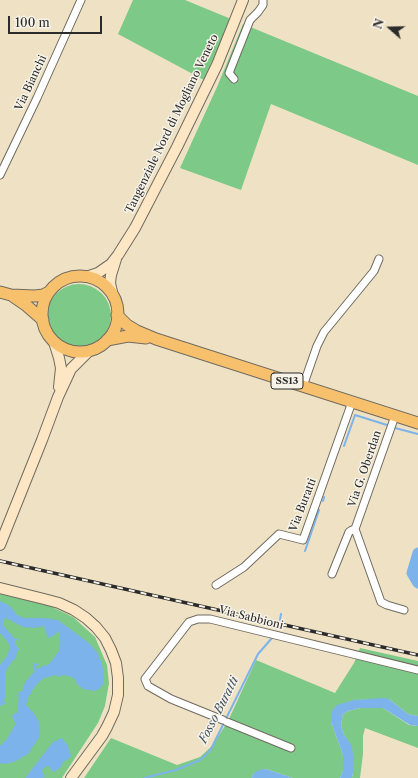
<!DOCTYPE html>
<style>
body{margin:0}
#map{position:relative;width:418px;height:778px;overflow:hidden;background:#efe2c4;font-family:"Libre Caslon Text",serif}
canvas{display:block}
.north{position:absolute;left:370px;top:8px;width:40px;height:40px;-webkit-text-stroke:3px #f7f3e8;paint-order:stroke;rotate:290deg;font-size:11px;font-weight:700;line-height:16px;text-align:center;color:#2b2b2b}
.north::after{content:'';display:block;margin:auto;width:14px;height:18px;background:#2b2b2b;clip-path:polygon(50% 0,100% 100%,50% 72%,0 100%)}
.scale{position:absolute;left:8px;top:16px;width:94px;height:18px;box-sizing:border-box;border:2px solid #2b2b2b;border-top:0;padding-left:5px;font-size:12px;line-height:14px;white-space:nowrap;color:#2b2b2b;-webkit-text-stroke:3px #f7f3e8;paint-order:stroke}
</style>
<div id="map">
<canvas width="418" height="778"></canvas>
<div class="north">N</div>
<div class="scale">100 m</div>
</div>
<script>
const ctx = document.querySelector('canvas').getContext('2d');
ctx.lineJoin = 'round';
function paint(path, color) { ctx.fillStyle = color; ctx.fill(path, 'evenodd'); }
const shape = rows => new Path2D(rows.map(r => 'M' + r).join(''));
function trace(path, color, width, dash) { ctx.strokeStyle = color; ctx.lineWidth = width; ctx.lineCap = dash ? 'butt' : 'round'; ctx.setLineDash(dash || []); ctx.stroke(path); }
function label(font, color, halo, rows, align = 'center') {
  ctx.font = font + ' "Libre Caslon Text",serif'; ctx.lineWidth = 3; ctx.setLineDash([]); ctx.textBaseline = 'middle'; ctx.strokeStyle = halo; ctx.fillStyle = color; for (const [text, x, y, turn = 0] of rows) {
    ctx.save(); ctx.translate(x, y); ctx.rotate((+turn || 0) * Math.PI / 180); ctx.textAlign = isNaN(turn) ? turn : align; if (halo) ctx.strokeText(text, 0, 0); ctx.fillText(text, 0, 0); ctx.restore();
  }
}
paint(shape([
 [133,0,185,0,231,19,204,80,118,34],
 [243,24,418,96,418,165,271,104,241,190,180,168,217,87],
 '47 316a32 32 0 1 1 64 0a32 32 0 1 1-64 0Z',
 [0,594,50,606,73,617,95,637,107,665,109,683,105,706,98,723,62,778,0,778],
 [360,648,418,661,418,716,408,714,389,699,354,700,331,722,343,755,343,771,340,778,293,778,266,769,253,774,252,778,84,778,111,738,177,765,200,757,212,746,228,721,256,660,335,693,354,663],
 [361,708,383,708,409,725,418,726,418,748,365,728,363,736,363,754,360,778,352,778,353,773,352,747,343,733,341,725,343,714,348,711]
]), '#7dc987');
paint(shape([
 [0,601,10,606,17,615,24,618,43,618,58,620,89,643,97,652,102,664,104,676,103,684,99,689,95,691,83,689,77,684,75,679,69,676,62,675,60,677,55,675,49,677,44,678,38,683,31,692,32,694,29,695,26,705,33,712,39,722,40,736,28,754,14,762,4,764,0,763,0,746,7,739,16,723,14,721,12,715,17,713,19,698,18,693,22,691,26,681,35,671,33,668,33,663,39,664,35,667,39,669,44,665,46,666,50,663,59,651,60,638,60,631,49,638,47,636,44,626,34,628,23,627,6,618,4,619,3,625,14,638,19,639,18,641,16,639,15,640,17,647,20,650,17,651,16,659,13,660,6,671,5,677,5,699,3,701,7,703,0,706,0,665,7,656,10,648,8,642,0,633],
 [383,698,389,699,408,714,418,716,418,726,410,725,383,708,361,708,348,711,343,714,341,725,343,733,352,746,354,764,353,773,352,778,340,778,343,771,343,755,331,722,331,712,337,705,354,700],
 [62,738,68,746,71,757,63,762,61,767,54,772,51,770,50,767,47,766,45,767,42,770,43,774,46,776,42,778,25,778,53,742],
 [266,769,293,778,252,778,253,774,259,770]
]), '#7cb3eb');
trace(shape([
 [395,428,418,434],
 [344,446,355,415,387,425],
 [323,501,324,497],
 [305,551,319,510],
 [280,620,281,614],
 [144,778,176,770,200,760,206,755,211,749,258,654,272,638]
]), '#7cb3eb', 2);
trace(shape([
 [418,553,412,573,418,583]
]), '#7cb3eb', 11);
const street = shape([
 [234,79,229,73,250,20,258,12,263,5,263,0],
 [0,175,37,98,81,0],
 [303,386,317,346,324,332,374,271,379,259],
 [395,416,355,529,381,602,387,605,404,610],
 [332,574,349,532,352,530,355,529],
 [216,585,244,567,279,534,303,540,352,402],
 [223,720,171,699,148,686,145,679,189,622,198,619,210,619,418,670],
 [227,722,291,748]
]);
const secondary = shape([
 [86,277,98,273,111,264,118,255,135,228,177,147,217,65,243,0],
 [113,296,110,283,111,275,116,259],
 [54,342,59,358,61,368,59,387],
 [0,545,42,440,58,397,71,369,89,351],
 [0,588,44,599,59,603,74,610,86,618,96,627,105,638,111,650,116,663,118,678,118,695,114,712,107,727,102,736,71,778]
]);
const primary = shape([
 '42 314a38 38 0 1 1 76 0a38 38 0 1 1-76 0Z',
 [0,292,11,295,35,296,43,295,49,292],
 [11,295,27,306,43,320],
 [117,315,127,325,137,331,156,339,418,423],
 [107,340,128,336,146,338]
]);
trace(street, '#706b61', 9);
trace(secondary, '#706b61', 12);
trace(primary, '#706b61', 13);
trace(street, '#fff', 7);
trace(secondary, '#fce6c4', 10);
trace(primary, '#f7c06c', 11);
const rail = shape([
 [0,561,418,655]
]);
trace(rail, '#2b2b2b', 3.5);
trace(rail, '#f7f3e8', 2, [6]);
for (const [x, y, w] of [
 [287,381,32]
]) { const box = new Path2D(); box.roundRect(x - w / 2, y - 8, w, 16, 3); ctx.fillStyle = '#f7f3e8'; ctx.fill(box); trace(box, '#2b2b2b', 1); }
label('bold 10px', '#2b2b2b', null, [
 ["SS13",287,381]
]);
label('11px', '#2b2b2b', '#f7f3e8', [
 ["Via Bianchi",31,83,-65],
 ["Tangenziale Nord di Mogliano Veneto",172,124,-64],
 ["Via G. Oberdan",365,469,-71],
 ["Via Buratti",303,505,-69],
 ["Via Sabbioni",251,618,14]
]);
label('italic 12px', '#435465', '#f7f3e8', [
 ["Fosso Buratti",219,710,-63]
]);
</script>
